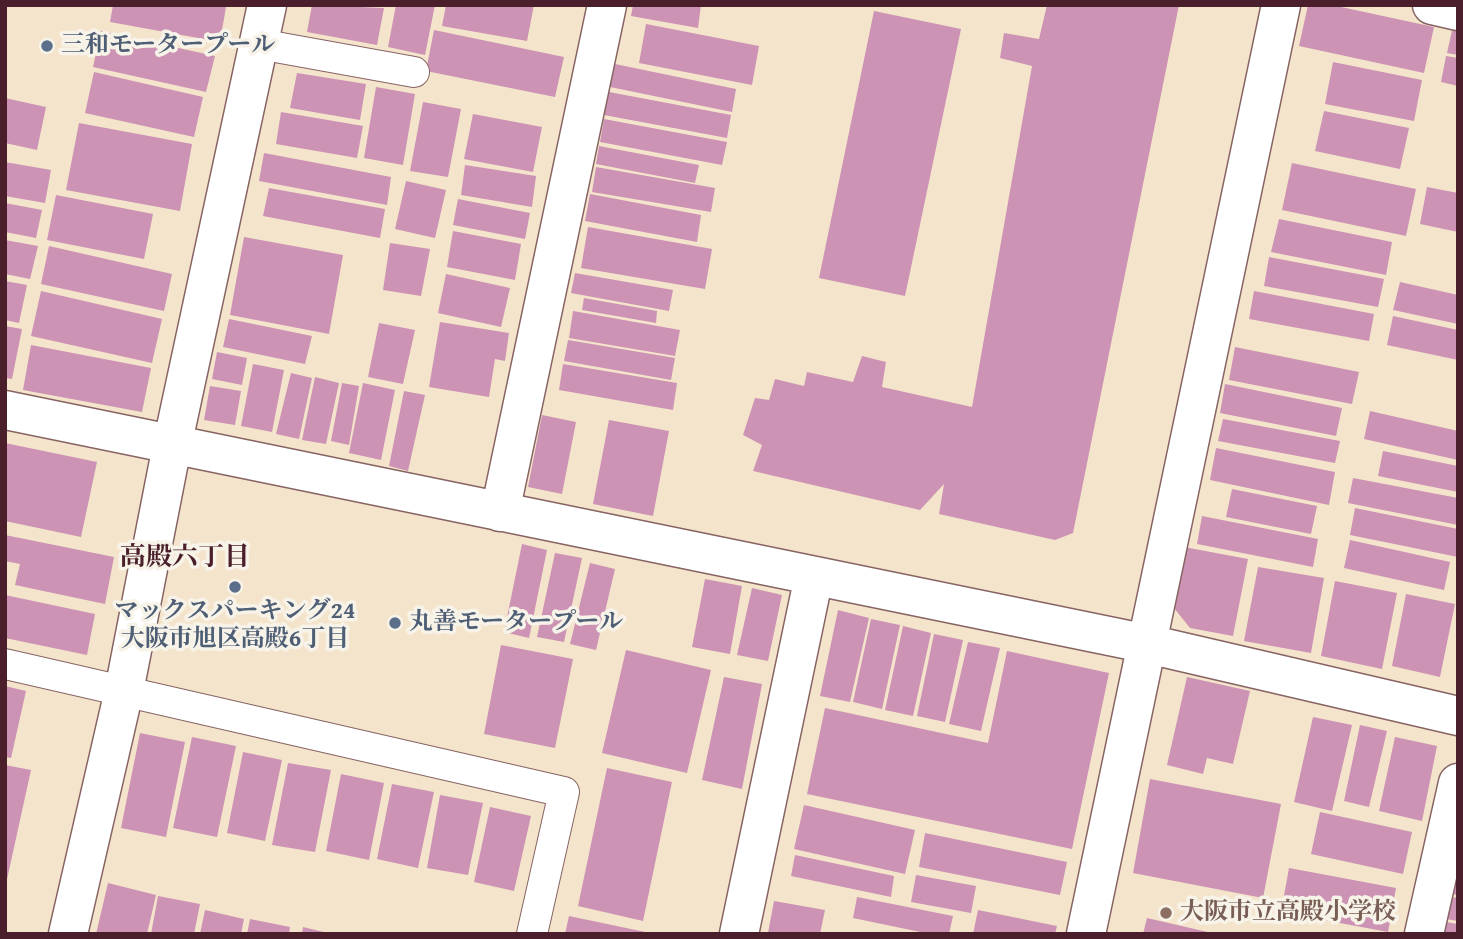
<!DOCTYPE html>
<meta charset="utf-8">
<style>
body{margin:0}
#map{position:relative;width:1463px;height:939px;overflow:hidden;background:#f5e4cc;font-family:"Gentium Book Plus",serif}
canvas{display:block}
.frame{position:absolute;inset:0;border:7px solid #4a1f2b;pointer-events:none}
</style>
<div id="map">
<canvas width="1463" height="939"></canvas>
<div class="frame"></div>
</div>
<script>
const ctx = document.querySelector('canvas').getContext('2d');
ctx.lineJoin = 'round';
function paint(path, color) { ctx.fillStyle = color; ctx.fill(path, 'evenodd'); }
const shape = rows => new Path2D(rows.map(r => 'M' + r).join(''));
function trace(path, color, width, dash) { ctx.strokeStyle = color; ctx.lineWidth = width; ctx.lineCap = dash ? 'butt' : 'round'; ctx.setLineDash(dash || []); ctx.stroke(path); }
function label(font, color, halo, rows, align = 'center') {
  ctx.font = font + ' "Gentium Book Plus","Noto Serif JP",serif'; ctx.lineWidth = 7; ctx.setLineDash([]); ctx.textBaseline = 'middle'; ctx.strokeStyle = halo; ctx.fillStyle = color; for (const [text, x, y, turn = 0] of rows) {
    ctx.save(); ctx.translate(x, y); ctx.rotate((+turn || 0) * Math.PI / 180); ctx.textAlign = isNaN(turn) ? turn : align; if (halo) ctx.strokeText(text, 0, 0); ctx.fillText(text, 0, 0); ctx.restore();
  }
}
paint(shape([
 [113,5,226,7,220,42,110,22],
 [312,5,384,8,377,45,307,32],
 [396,5,435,5,425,55,388,47],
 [446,5,534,5,527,41,442,26],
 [633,5,701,5,698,28,631,16],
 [1047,5,1179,5,1073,533,1055,540,939,514,944,484,920,510,753,471,762,445,743,435,755,398,769,400,775,379,804,386,807,372,853,382,862,356,886,362,882,387,972,407,1032,66,1000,58,1004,33,1039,39],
 [1308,5,1332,5,1434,27,1424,73,1299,46],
 [874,11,961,29,905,296,819,278],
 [646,24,759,46,752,85,639,63],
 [1453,26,1458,27,1458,55,1447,53],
 [434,30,564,57,555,97,426,71],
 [101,31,215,56,206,92,93,67],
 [1446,56,1458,58,1458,86,1441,82],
 [1333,62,1422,80,1414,121,1325,104],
 [615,64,736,89,732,112,610,87],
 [94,72,203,97,194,137,85,113],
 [297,73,366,84,360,120,290,108],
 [376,87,415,94,403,165,364,158],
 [609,92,731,115,727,138,604,115],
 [5,98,46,107,37,150,5,143],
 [423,102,461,109,448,177,410,171],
 [1324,111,1409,128,1400,169,1315,151],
 [281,112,363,126,357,158,276,144],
 [473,114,542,127,533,172,464,159],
 [604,119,727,142,722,165,600,142],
 [79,123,192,144,180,211,66,190],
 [599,146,699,165,695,183,596,164],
 [264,153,391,177,387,205,259,181],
 [5,162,51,170,45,203,5,196],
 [1292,163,1416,189,1406,236,1282,210],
 [465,165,536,176,532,207,461,195],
 [596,167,715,188,711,212,592,192],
 [406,181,446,190,435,238,395,229],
 [1427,187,1458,193,1458,232,1420,224],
 [269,188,385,209,380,238,263,216],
 [590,194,701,215,697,242,585,221],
 [56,195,153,214,144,259,47,240],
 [458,199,530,213,525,239,453,225],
 [5,203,42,210,36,238,5,232],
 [1279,219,1392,242,1386,275,1271,252],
 [588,227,712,249,705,289,581,268],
 [453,231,521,244,515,280,447,267],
 [244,237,343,255,329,334,230,315],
 [5,240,38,246,30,279,5,274],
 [390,243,430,249,421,296,383,290],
 [49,246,172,274,164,311,41,284],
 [1269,257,1384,279,1378,307,1264,286],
 [575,273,673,290,669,311,571,293],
 [446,274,510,288,501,327,438,313],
 [5,281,27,285,19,323,5,320],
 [1400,282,1458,295,1458,324,1393,310],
 [41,291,162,319,152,363,31,336],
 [1254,291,1374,314,1369,341,1249,319],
 [584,298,657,311,656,323,582,310],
 [573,311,680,330,675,356,569,338],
 [1393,316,1458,330,1458,360,1387,345],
 [229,319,312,336,305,364,223,347],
 [440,322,509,333,505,361,495,359,489,397,429,387],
 [379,323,415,330,403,384,368,377],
 [5,326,22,329,12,379,5,378],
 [568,340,675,358,671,380,564,361],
 [31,345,151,368,142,412,23,390],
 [1235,347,1359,372,1352,404,1229,380],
 [217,352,247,358,242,385,212,379],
 [253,364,284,370,272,432,241,426],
 [563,364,677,383,673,410,559,390],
 [291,373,312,378,299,439,276,434],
 [315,377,339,383,326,444,302,440],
 [342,383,359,386,349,445,331,441],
 [363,383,395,390,381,460,349,453],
 [1225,384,1342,408,1336,436,1220,413],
 [210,386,241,391,235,425,204,420],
 [404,391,425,395,408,471,389,466],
 [1370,411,1458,431,1458,460,1364,439],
 [542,415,576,422,562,494,528,487],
 [1223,419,1340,441,1335,463,1218,441],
 [609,420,669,431,653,516,593,504],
 [5,443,97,462,81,537,5,521],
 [1216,448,1335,472,1329,505,1210,480],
 [1383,451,1458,466,1458,492,1378,476],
 [1353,478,1458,498,1458,525,1348,503],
 [1232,489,1317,506,1311,534,1226,517],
 [1355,508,1458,529,1458,557,1350,535],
 [1202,516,1318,539,1313,567,1197,544],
 [5,535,114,557,105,604,15,585,20,564,5,561],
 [1350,540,1450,562,1444,590,1344,568],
 [522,544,547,550,529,638,504,632],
 [1184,547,1248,559,1233,636,1190,628,1174,608],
 [555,553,582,558,564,642,537,637],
 [590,563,615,569,596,650,570,644],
 [1258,567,1324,578,1311,653,1244,641],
 [705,579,742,586,730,654,692,647],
 [1335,581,1397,593,1382,669,1321,656],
 [752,588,782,595,768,661,737,655],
 [1406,594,1455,604,1440,677,1392,666],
 [5,595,95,614,87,655,5,638],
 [838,610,869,618,850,702,820,696],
 [871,619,900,625,882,709,853,702],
 [903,626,931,633,913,716,885,710],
 [934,634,963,640,945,722,917,716],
 [968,642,1000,648,981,731,949,724],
 [501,645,573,659,555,748,484,734],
 [626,650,711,670,687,773,602,753],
 [1007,651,1109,673,1072,849,807,794,825,708,988,743],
 [724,677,762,684,742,789,702,780],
 [1187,677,1250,691,1233,764,1207,758,1203,774,1167,765],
 [5,686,26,691,11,758,5,757],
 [1313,717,1352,725,1332,811,1294,802],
 [1360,725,1387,731,1369,807,1344,801],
 [140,733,185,742,166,837,121,828],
 [192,737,236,746,217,837,173,828],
 [1395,737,1437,746,1422,821,1379,811],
 [243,752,282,760,265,841,227,833],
 [288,763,331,770,315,852,272,845],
 [5,765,31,770,6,884,5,884],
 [607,768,672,782,643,921,578,906],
 [341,774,384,783,369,860,326,851],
 [1150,779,1281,804,1263,898,1133,873],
 [392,784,434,792,418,868,377,859],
 [440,795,483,803,468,875,427,868],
 [804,805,915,830,905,874,794,849],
 [490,807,531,816,514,891,474,882],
 [1320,812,1412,832,1403,874,1311,854],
 [925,833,1067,862,1060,895,919,867],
 [795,855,894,876,891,897,791,876],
 [1289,868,1396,888,1388,932,1281,912],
 [1458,872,1458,895,1451,894],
 [916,875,976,886,971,913,911,902],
 [108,883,156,895,147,934,96,934],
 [158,896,200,904,194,934,151,934],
 [857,897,953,916,949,934,930,934,853,918],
 [1451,897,1458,898,1458,921,1446,919],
 [774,901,825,910,820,934,768,933],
 [205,910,244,919,241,934,200,934],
 [978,910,1057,926,1055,934,973,934],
 [569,916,650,933,650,934,565,934],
 [1147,918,1212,933,1211,934,1143,934],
 [250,919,290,927,289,934,247,934],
 [1446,922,1458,924,1458,934,1444,934],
 [303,927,328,933,328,934,302,934]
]), '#cc93b4');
const service = shape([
 [259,44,414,72],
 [5,664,564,792,532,934]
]);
const minor = shape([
 [1432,5,1458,11],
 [5,410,1148,644,1458,716],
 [500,512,607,5],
 [68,934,124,691,172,446,267,5],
 [739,934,814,576],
 [1086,934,1281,5],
 [1424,934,1458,783]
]);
trace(service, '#866463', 32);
trace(minor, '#866463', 41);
trace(service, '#fff', 30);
trace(minor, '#fff', 38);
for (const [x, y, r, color] of [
 [47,46,7,"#5c6f8a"],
 [235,587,7,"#5c6f8a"],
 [395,623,7,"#5c6f8a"],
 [1166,913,7,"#8d6e63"]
]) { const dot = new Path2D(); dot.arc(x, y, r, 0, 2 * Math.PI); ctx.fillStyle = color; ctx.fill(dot); trace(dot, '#f7f3e8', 2.5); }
label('bold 24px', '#4e5e75', '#f7f3e8', [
 ["三和モータープール",61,46],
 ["マックスパーキング24",235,612,"center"],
 ["大阪市旭区高殿6丁目",235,640,"center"],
 ["丸善モータープール",409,623]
], 'left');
label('bold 24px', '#785e54', '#f7f3e8', [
 ["大阪市立高殿小学校",1180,913]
], 'left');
label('bold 26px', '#4a1f2b', '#f7f3e8', [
 ["高殿六丁目",185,558]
]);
</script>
